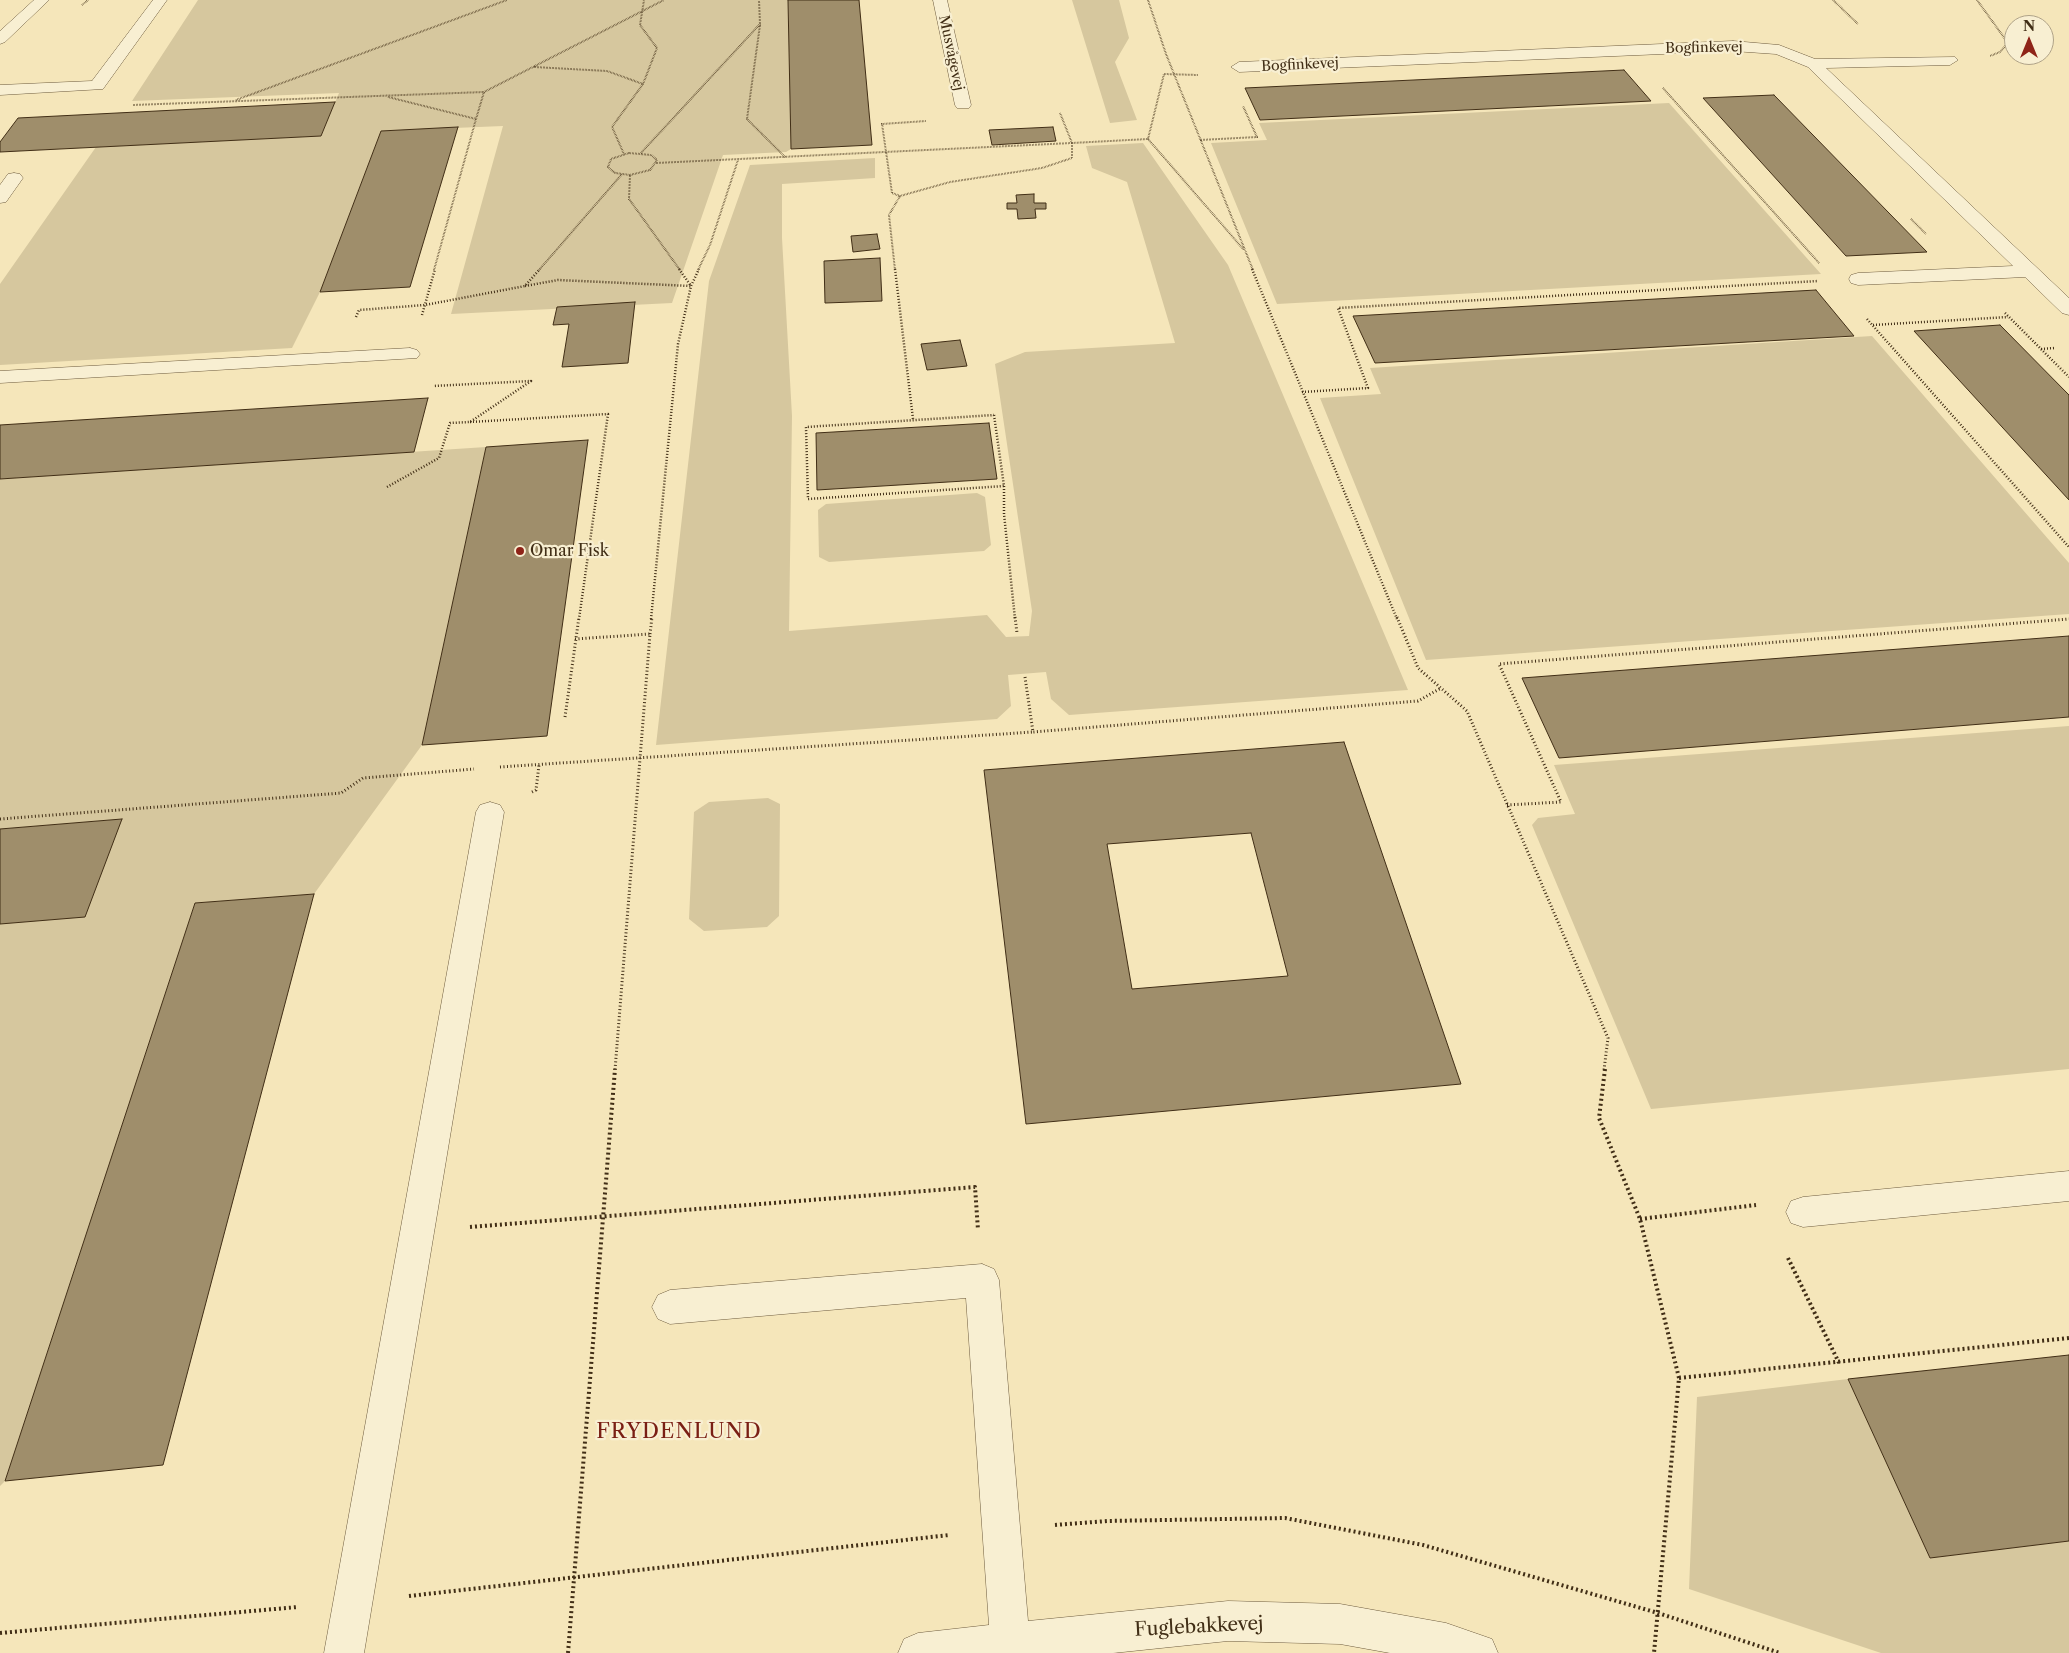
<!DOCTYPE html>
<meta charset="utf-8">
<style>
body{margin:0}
#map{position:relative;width:2069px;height:1653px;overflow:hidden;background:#f5e6ba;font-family:"Libre Caslon Text",serif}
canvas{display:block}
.north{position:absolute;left:2004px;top:15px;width:50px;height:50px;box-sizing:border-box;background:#f8efd2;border:1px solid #afa287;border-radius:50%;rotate:0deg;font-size:14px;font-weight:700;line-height:20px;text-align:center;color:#412e16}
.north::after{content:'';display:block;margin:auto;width:18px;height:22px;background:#8f2418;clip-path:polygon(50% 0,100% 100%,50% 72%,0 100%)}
</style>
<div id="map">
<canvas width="2069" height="1653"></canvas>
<div class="north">N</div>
</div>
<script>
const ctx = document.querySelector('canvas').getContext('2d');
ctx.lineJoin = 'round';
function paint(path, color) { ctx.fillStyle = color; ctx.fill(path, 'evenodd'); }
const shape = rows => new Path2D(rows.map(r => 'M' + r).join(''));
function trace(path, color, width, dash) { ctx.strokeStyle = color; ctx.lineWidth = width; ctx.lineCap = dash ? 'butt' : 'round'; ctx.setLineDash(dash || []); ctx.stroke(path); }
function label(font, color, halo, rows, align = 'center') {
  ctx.font = font + ' "Libre Caslon Text",serif'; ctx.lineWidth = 4.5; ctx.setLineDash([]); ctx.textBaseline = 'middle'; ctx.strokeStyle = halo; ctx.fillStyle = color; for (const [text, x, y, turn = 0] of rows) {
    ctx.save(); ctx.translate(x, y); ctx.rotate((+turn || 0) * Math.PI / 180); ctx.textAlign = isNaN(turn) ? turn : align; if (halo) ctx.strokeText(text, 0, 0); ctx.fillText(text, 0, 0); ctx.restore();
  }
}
paint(shape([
 [198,0,788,0,791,149,786,152,723,155,672,303,451,314,503,126,381,131,320,292,292,348,0,365,0,284,96,147,321,136,339,93,132,101],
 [1072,0,1119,0,1129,38,1115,62,1137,120,1110,123],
 [1669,103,1821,274,1277,304,1211,143,1267,140,1259,123],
 [1143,143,1228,265,1408,690,1069,715,1051,699,1046,672,1008,675,1011,706,997,719,656,745,709,281,750,165,875,158,875,178,782,184,782,238,792,416,789,631,987,615,1006,637,1029,636,1032,611,995,364,1025,352,1175,343,1127,182,1092,168,1086,146],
 [1872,336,2069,563,2069,614,1426,660,1320,398,1381,394,1370,368],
 [486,447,422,745,314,894,195,903,5,1481,0,1486,0,924,121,819,0,829,0,479],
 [977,493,985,497,991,545,984,551,829,562,819,557,818,510,826,504],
 [2069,726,2069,1069,1651,1109,1532,825,1538,818,1575,814,1554,765],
 [768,798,780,804,779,916,767,927,704,931,689,919,694,812,709,802],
 [1848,1379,1930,1558,2069,1541,2069,1653,1881,1653,1689,1589,1697,1397]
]), '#d6c79e');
const building = shape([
 [788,0,859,0,872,145,791,149,788,0],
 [1624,70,1651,101,1260,120,1245,88,1624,70],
 [1774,95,1927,252,1846,256,1703,98,1774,95],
 [335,102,321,136,0,152,0,142,18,118,335,102],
 [458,127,410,287,320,292,381,131,458,127],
 [1053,127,1056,141,992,145,989,130,1053,127],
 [1034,194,1034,203,1046,203,1046,209,1035,209,1036,218,1018,219,1017,209,1007,209,1007,203,1017,203,1016,195,1034,194],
 [877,234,880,249,853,252,851,236,877,234],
 [880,258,882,301,825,303,824,261,880,258],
 [1816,290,1854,336,1375,363,1353,316,1816,290],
 [635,302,628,363,562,367,569,324,553,325,557,307,635,302],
 [2000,325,2069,395,2069,500,1914,331,2000,325],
 [960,340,967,366,927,370,921,344,960,340],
 [428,398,414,452,0,479,0,425,428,398],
 [989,423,997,479,817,490,816,433,989,423],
 [588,440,547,736,422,745,486,447,588,440],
 [2069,636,2069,717,1559,758,1522,678,2069,636],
 [1344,742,1461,1084,1026,1124,984,770,1344,742],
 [1251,833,1288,976,1132,989,1107,844,1251,833],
 [122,819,85,917,0,924,0,829,122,819],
 [314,894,163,1465,5,1481,195,903,314,894],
 [2069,1355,2069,1541,1930,1558,1848,1379,2069,1355]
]);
paint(building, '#9f8e6b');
trace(building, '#412e16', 1);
const minor = shape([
 [34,0,49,0,5,42,0,44,0,31,34,0],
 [153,0,167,0,103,89,0,95,0,85,92,81,153,0],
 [933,0,947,0,971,105,969,108,957,108,955,105,933,0],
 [1733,41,1779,45,1815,59,1955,57,1958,60,1950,65,1826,68,2069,298,2069,315,2062,313,2025,277,1858,285,1851,283,1849,279,1851,275,1858,273,2013,266,1808,67,1776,54,1733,51,1239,72,1231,67,1239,62,1733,41],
 [14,173,20,174,23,178,6,202,0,203,0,185,8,174,14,173],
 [410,348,417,350,420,354,417,358,0,383,0,371,410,348],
 [490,802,500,805,504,812,364,1653,324,1653,476,812,480,805,490,802],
 [2069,1171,2069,1201,1803,1227,1791,1223,1786,1212,1791,1201,1803,1197,2069,1171],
 [982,1264,994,1269,999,1280,1028,1621,1228,1601,1340,1604,1446,1623,1492,1639,1498,1653,1390,1653,1340,1644,1228,1641,1113,1653,898,1653,904,1639,918,1633,989,1625,966,1298,670,1324,658,1319,652,1307,658,1295,670,1290,982,1264]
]);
trace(minor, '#6e5c3f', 1);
trace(shape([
 [1148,0,1166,54,1253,270],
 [1833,0,1858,24],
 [1977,0,2008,43,2000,52,1990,56],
 [82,5,88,0],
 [760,25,747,119,786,158],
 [534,67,607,71,643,84],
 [1663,88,1819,263],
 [388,97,476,119,484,92],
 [236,100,507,0],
 [133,105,484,92,664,0],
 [1060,113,1072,143,1148,139,1164,74,1198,75],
 [1148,139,1244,250],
 [1200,140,1257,137,1243,106],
 [629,153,651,155,657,160,650,170,630,175,615,173,608,167,611,159,629,153],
 [641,153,760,24,759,0],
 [624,154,612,127,643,84,657,48,640,25,644,0],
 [656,163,1072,143,1072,158,1042,168,950,182,900,196,889,215,895,270],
 [630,175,629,199,680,270],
 [900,196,892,193,882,124,926,121],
 [1911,219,1926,234],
 [434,270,476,119],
 [539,270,622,174],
 [698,270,710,245,738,160]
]), '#412e16', 2, [0.5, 1]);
trace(shape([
 [679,269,691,286],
 [895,269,913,419],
 [1252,269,1397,619],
 [525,286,558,280,691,286],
 [2005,313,2069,377],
 [422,315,435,269],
 [356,317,359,310,425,305,525,286,540,269],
 [1867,319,2069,547],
 [1873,325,2008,317],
 [2041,349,2055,348],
 [1302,392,1368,388,1338,308,1818,281],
 [994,415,1004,486,808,499,806,427,994,415],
 [470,422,608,414,579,619],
 [1004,486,1004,514,1015,619],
 [387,487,439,458,450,423,470,422,531,381,433,386],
 [651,619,678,344,691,286,699,269]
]), '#412e16', 2.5, [1, 2]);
trace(shape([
 [1015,617,1017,633],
 [1397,617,1418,668,1467,711,1608,1038,1604,1070],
 [650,634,652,617],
 [575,639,650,634,615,1070],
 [1025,677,1033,732,1418,701,1441,688],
 [565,717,579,617],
 [500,767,1033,732],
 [532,792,536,790,539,765],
 [1507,805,1561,802,1499,664,2069,619],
 [0,819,341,793,363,778,474,769]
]), '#412e16', 3, [1, 2.5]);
trace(shape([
 [1605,1069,1599,1118,1640,1219,1679,1378,1654,1653],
 [1640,1219,1756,1205],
 [470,1227,975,1187,978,1230],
 [1788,1258,1839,1363],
 [1679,1378,2069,1338],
 [1055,1525,1107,1521,1285,1518,1423,1545,1658,1613,1780,1653],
 [409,1596,949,1535],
 [0,1633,298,1607],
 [568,1653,615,1069]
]), '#412e16', 4, [2, 3]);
paint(minor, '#f8efd2');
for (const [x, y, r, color] of [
 [520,551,5,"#8f2418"]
]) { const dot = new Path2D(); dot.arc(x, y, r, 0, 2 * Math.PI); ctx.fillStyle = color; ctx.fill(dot); trace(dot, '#f8efd2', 2); }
label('14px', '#412e16', '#f8efd2', [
 ["Bogfinkevej",1704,48,-1],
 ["Musvågevej",951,53,78],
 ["Bogfinkevej",1300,65,-3]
]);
label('16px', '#412e16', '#f8efd2', [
 ["Omar Fisk",530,551]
], 'left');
label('19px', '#412e16', '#f8efd2', [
 ["Fuglebakkevej",1199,1627,-3]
]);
ctx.letterSpacing = '1px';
label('21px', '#7a1f14', '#f8efd2', [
 ["FRYDENLUND",679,1432]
]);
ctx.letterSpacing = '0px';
</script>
